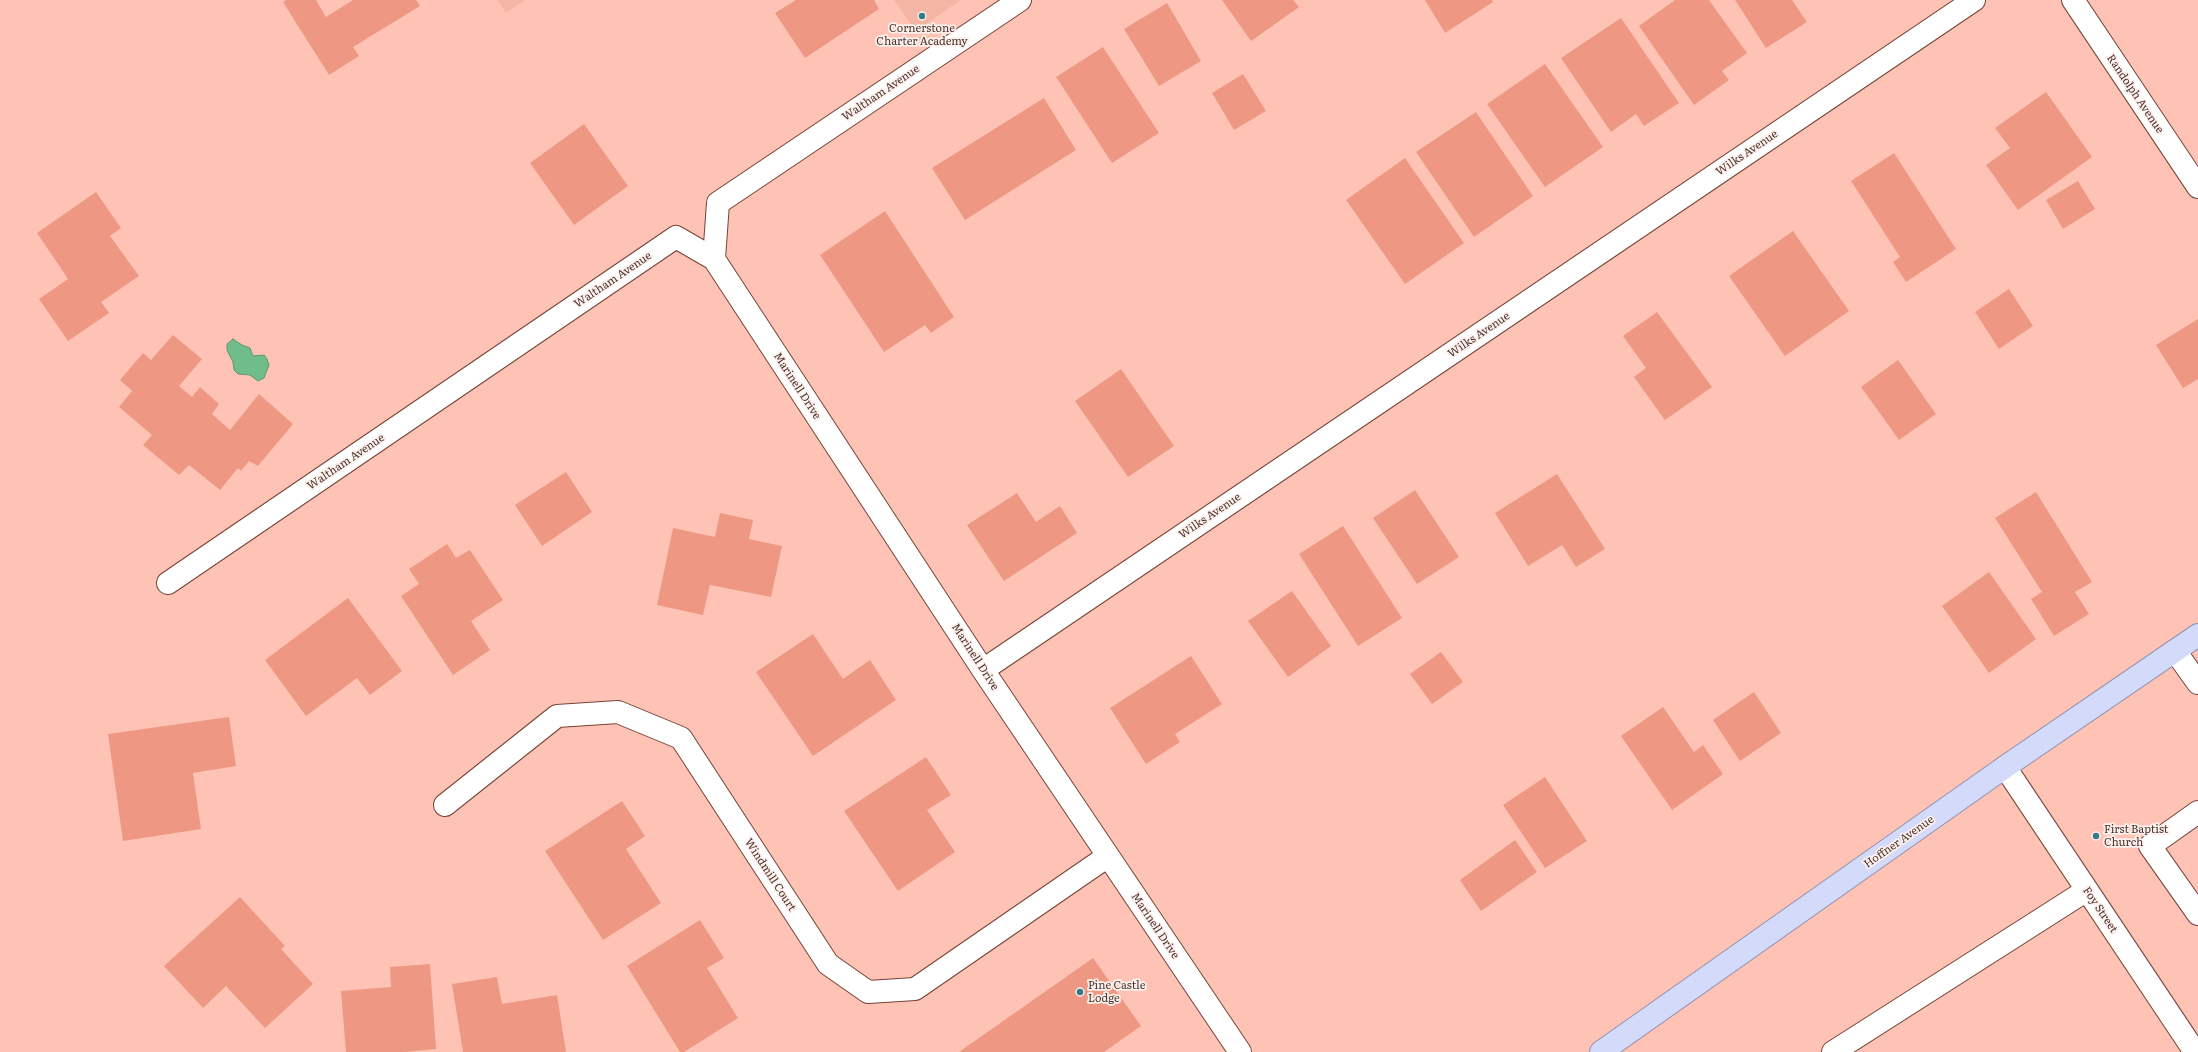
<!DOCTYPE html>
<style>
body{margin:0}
canvas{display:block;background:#fec3b4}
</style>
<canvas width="2198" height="1052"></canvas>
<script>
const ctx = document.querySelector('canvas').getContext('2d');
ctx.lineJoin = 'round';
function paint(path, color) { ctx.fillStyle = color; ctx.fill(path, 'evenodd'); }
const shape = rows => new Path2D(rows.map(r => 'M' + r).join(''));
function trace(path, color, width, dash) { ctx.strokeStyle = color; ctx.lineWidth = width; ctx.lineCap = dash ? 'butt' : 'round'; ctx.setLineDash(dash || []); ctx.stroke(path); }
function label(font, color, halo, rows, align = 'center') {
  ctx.font = font + ' Literata,serif'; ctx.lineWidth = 3.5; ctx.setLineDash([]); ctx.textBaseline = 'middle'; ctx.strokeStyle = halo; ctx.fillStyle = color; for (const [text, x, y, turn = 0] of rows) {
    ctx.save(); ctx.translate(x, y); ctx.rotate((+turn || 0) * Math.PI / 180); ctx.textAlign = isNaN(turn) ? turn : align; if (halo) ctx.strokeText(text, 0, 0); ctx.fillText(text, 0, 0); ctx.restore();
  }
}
paint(shape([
 [498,0,525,0,506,13],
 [894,0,961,0,916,31]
]), '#f5b5a4');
const water = shape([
 [233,339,242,345,250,348,253,356,264,355,267,359,269,365,264,378,258,381,250,375,238,374,234,370,233,362,227,350,227,344,233,339]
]);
paint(water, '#6ebd8b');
trace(water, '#64946f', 1);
paint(shape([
 [286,0,316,0,326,17,353,0,416,0,420,6,353,47,359,56,329,75,283,2],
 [796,0,874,0,879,9,805,58,775,13],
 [1222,0,1293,0,1299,7,1251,41],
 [1425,0,1492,0,1493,2,1445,33],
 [1675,0,1709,0,1747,53,1722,71,1729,80,1694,105,1639,26],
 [1735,0,1792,0,1807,22,1766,48],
 [1167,3,1201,61,1159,86,1124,29],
 [1621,18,1679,103,1644,126,1636,114,1611,132,1561,58],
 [1103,47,1159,133,1112,163,1056,77],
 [1545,64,1603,147,1545,187,1487,104],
 [1243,74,1266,111,1234,130,1212,93],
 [2046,92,2092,157,2018,210,1986,165,2010,148,1995,128],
 [1044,98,1076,150,965,220,932,168],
 [1476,112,1533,196,1474,237,1416,152],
 [584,124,628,186,574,225,530,163],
 [1894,153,1956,249,1906,282,1893,262,1900,257,1851,181],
 [1405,158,1464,243,1405,284,1346,200],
 [2078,181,2095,209,2063,229,2046,200],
 [96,192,121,228,110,236,139,276,101,302,109,313,68,341,39,299,68,279,37,233],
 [885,211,954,317,931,333,925,325,884,352,820,255],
 [1793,231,1849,311,1785,356,1729,276],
 [2009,289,2033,326,1999,349,1975,312],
 [1657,312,1712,387,1665,420,1634,377,1646,368,1623,336],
 [2198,319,2198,379,2183,388,2156,345],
 [173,335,202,359,179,386,192,397,200,387,219,404,212,414,230,430,259,394,293,424,258,466,249,461,241,471,238,468,220,490,189,465,179,475,143,445,152,435,119,407,132,391,120,380,143,353,151,360],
 [1898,360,1936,414,1899,440,1861,387],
 [1121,369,1174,446,1128,477,1075,401],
 [566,472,592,512,542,546,515,505],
 [1557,474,1605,549,1576,567,1562,545,1528,566,1495,513],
 [1415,490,1459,557,1417,584,1373,518],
 [2036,492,2092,582,2075,592,2089,614,2054,636,2031,599,2042,592,1995,518],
 [1017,493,1036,522,1060,506,1077,533,1004,581,967,525],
 [720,513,753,520,749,539,782,546,771,597,710,585,703,615,657,605,673,528,715,537],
 [1343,526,1402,618,1358,646,1299,554],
 [447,544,456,558,470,550,503,600,471,621,490,650,453,675,401,596,419,584,409,569],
 [1989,572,2036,639,1989,673,1942,606],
 [1292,591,1331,646,1288,677,1248,621],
 [348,598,402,671,370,695,357,678,306,716,265,660],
 [813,634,843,679,870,660,896,700,813,756,756,672],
 [1441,652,1463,682,1432,704,1410,674],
 [1191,656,1222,704,1175,734,1180,742,1146,764,1110,708],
 [1754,692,1781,733,1740,761,1713,720],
 [1663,707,1694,752,1703,745,1723,774,1672,810,1621,736],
 [229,717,236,766,193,773,201,829,123,841,108,734],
 [926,757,951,795,927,810,955,852,898,891,844,811],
 [1545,777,1587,841,1545,868,1503,805],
 [622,801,645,836,626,849,661,903,603,940,545,851],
 [1515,840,1537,872,1481,911,1460,880],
 [240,897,285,946,281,949,313,984,265,1028,226,986,203,1008,164,966],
 [700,920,724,958,707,968,738,1018,684,1052,680,1052,627,966],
 [1093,958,1141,1026,1104,1052,959,1052],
 [430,964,436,1049,405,1052,346,1052,341,991,391,987,390,967],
 [497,977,502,1004,557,995,566,1052,463,1052,452,984]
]), '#ee9883');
const minor = shape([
 [2073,0,2198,187],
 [714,259,718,203,1020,0],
 [168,583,676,237,714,259,983,670,1240,1052],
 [2175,651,2198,683],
 [983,670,1974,0],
 [2005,767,2195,1052],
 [445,805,557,716,618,712,681,738,828,964,868,992,915,989,1108,856],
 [2198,812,2150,846,2198,914],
 [1833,1052,2087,890]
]);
const major = shape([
 [1601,1052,2005,767,2198,635]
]);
trace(minor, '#744337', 24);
trace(major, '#9190b0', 24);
trace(minor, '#fff', 22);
trace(major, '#d4dafa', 22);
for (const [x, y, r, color] of [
 [922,16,4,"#357a89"],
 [2096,836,4,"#357a89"],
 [1080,992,4,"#357a89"]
]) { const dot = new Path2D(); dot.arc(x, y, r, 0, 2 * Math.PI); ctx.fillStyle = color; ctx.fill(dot); trace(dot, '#fdf1ee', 1.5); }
label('11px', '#4b332d', '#fdf1ee', [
 ["Cornerstone",922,29,"center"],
 ["Charter Academy",922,42,"center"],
 ["First Baptist",2104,830],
 ["Church",2104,843],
 ["Pine Castle",1088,986],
 ["Lodge",1088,999]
], 'left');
label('11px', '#4b332d', '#fdf1ee', [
 ["Waltham Avenue",881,93,-34],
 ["Randolph Avenue",2135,94,56],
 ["Wilks Avenue",1747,153,-34],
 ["Waltham Avenue",613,280,-34],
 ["Wilks Avenue",1479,335,-34],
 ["Marinell Drive",797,386,57],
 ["Waltham Avenue",346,462,-34],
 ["Wilks Avenue",1210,516,-34],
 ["Marinell Drive",975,657,57],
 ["Hoffner Avenue",1899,842,-35],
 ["Windmill Court",770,875,57],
 ["Foy Street",2100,910,56],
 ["Marinell Drive",1155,926,56]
]);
</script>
